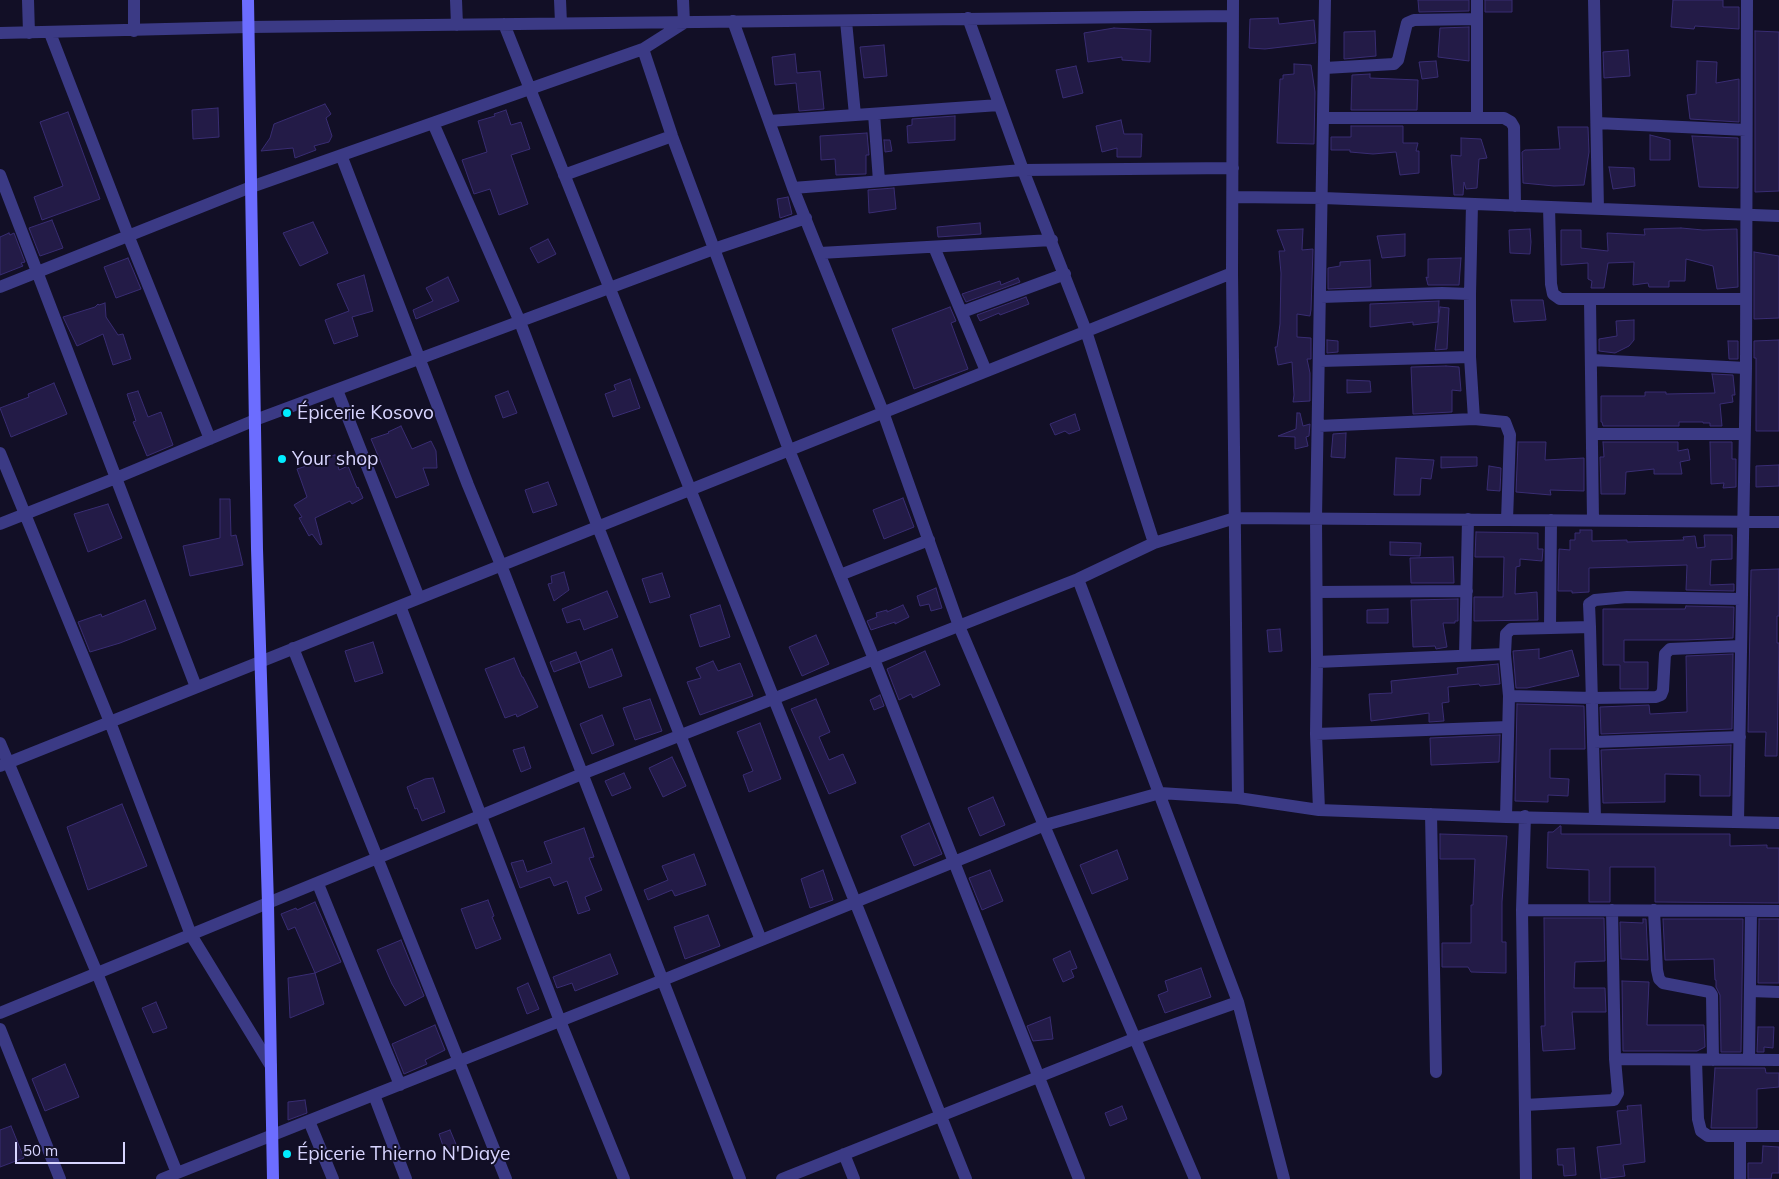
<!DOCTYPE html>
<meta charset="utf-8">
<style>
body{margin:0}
#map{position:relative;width:1779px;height:1179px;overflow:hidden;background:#120f26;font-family:Mulish,sans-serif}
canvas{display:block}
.scale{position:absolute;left:15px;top:1142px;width:110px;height:22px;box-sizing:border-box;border:2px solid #d8d5ff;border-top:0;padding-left:6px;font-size:15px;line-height:18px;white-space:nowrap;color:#d8d5ff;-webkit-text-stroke:4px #120f26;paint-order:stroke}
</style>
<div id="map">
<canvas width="1779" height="1179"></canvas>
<div class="scale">50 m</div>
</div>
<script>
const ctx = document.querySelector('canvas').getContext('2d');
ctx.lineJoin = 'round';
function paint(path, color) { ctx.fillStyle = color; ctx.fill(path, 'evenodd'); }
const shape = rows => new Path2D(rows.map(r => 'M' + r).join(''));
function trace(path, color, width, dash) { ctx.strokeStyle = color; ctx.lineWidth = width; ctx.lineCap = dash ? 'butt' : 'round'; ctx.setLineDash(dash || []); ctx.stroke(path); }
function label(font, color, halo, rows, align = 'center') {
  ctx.font = font + ' Mulish,sans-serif'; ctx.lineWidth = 4; ctx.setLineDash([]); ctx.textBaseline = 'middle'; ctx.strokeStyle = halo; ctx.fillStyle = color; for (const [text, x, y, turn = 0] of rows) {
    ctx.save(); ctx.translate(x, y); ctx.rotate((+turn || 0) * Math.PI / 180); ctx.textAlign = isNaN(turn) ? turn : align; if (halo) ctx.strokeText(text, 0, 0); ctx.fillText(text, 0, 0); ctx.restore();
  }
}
const building = shape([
 [1418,0,1469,0,1469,11,1419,12,1418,0],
 [1485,0,1512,0,1512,12,1485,12,1485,0],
 [1673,0,1723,0,1723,7,1739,7,1739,29,1695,26,1694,29,1671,27,1673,0],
 [1278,18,1279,24,1314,20,1316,43,1265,49,1249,48,1250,19,1278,18],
 [1469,27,1469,61,1438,57,1440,28,1469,27],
 [1114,28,1151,30,1150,62,1122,60,1122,57,1088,62,1084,33,1114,28],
 [1375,31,1376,56,1344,59,1344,32,1375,31],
 [1755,31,1779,32,1779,191,1755,192,1755,31],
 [884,45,887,76,864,78,860,47,884,45],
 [1628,50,1630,76,1604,78,1603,52,1628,50],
 [795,54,797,73,820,71,824,109,799,111,796,83,775,85,772,57,795,54],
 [1436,61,1438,77,1422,79,1419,62,1436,61],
 [1697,61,1717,62,1716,83,1739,79,1739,122,1690,119,1687,95,1696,94,1697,61],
 [1294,64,1311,65,1315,92,1314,144,1277,143,1280,79,1283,79,1283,75,1294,74,1294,64],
 [1076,66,1083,93,1063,98,1056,70,1076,66],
 [1370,74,1370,78,1418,80,1417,110,1351,110,1352,75,1370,74],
 [325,104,331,114,326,118,332,136,329,142,314,146,316,150,295,158,293,148,261,151,270,138,274,124,325,104],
 [218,108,219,137,193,139,192,110,218,108],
 [506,110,511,125,521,122,530,149,511,155,528,204,499,215,490,189,474,194,462,160,487,152,478,121,495,116,494,114,506,110],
 [68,112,100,199,42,220,34,197,63,186,40,122,68,112],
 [955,116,955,140,908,143,907,126,912,125,912,119,955,116],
 [1121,120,1124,134,1142,134,1141,157,1117,157,1117,148,1102,152,1096,126,1121,120],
 [1351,126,1403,126,1403,143,1418,143,1416,151,1419,151,1419,173,1400,175,1396,152,1373,154,1350,152,1350,150,1331,150,1331,137,1351,137,1351,126],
 [1558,127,1588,127,1589,152,1584,185,1554,186,1523,183,1522,152,1525,150,1560,149,1558,127],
 [867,133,869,155,866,155,866,174,836,175,835,159,821,160,820,136,867,133],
 [1650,135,1670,140,1670,160,1650,160,1650,135],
 [1692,136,1738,138,1738,188,1699,187,1692,136],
 [1461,138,1481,139,1487,158,1479,159,1477,188,1466,189,1464,182,1463,195,1454,195,1451,155,1461,156,1461,138],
 [884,140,890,140,892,151,885,152,884,140],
 [1609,167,1634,168,1635,186,1613,189,1609,167],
 [894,188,896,209,869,213,868,190,894,188],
 [788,197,792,214,780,218,777,199,788,197],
 [52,220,63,248,40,256,29,228,52,220],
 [313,222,328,253,300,266,283,233,313,222],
 [980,223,981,234,938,237,937,227,980,223],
 [1681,228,1703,230,1737,229,1738,287,1717,289,1713,266,1686,259,1685,281,1669,281,1669,287,1649,287,1648,283,1633,285,1634,262,1608,263,1604,288,1591,288,1592,281,1588,279,1588,263,1561,265,1561,230,1581,230,1581,248,1608,251,1607,233,1645,235,1644,229,1681,228],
 [1303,229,1302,250,1313,249,1311,310,1310,316,1297,314,1297,337,1311,338,1311,359,1307,359,1310,373,1310,401,1293,402,1294,395,1292,362,1278,365,1275,347,1277,347,1280,324,1281,273,1279,251,1285,251,1277,230,1303,229],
 [1530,229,1531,242,1530,254,1510,253,1509,230,1530,229],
 [9,233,10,235,14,233,25,262,21,263,23,266,0,275,0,237,9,233],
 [1405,234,1405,256,1382,258,1377,236,1405,234],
 [548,239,556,254,538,263,530,248,548,239],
 [1754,252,1779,256,1779,318,1754,319,1754,252],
 [128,258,141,289,116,298,104,267,128,258],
 [1461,258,1459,285,1428,285,1426,277,1428,278,1428,259,1461,258],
 [1370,260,1371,287,1328,289,1328,268,1340,266,1340,262,1370,260],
 [364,275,373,311,352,317,358,336,334,344,325,320,349,311,337,284,364,275],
 [448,277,459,301,416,319,413,310,433,301,426,288,448,277],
 [1018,278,1020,282,966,302,962,294,1000,281,1001,285,1018,278],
 [1026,297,1029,304,1000,315,999,313,980,321,977,315,1026,297],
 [1511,300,1543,300,1546,320,1514,322,1511,300],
 [1439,301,1438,322,1413,325,1413,322,1370,327,1370,304,1439,301],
 [105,303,106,317,118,335,123,334,131,359,113,365,103,334,77,346,63,317,95,307,98,304,99,305,105,303],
 [950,307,956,321,951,323,968,369,914,389,892,329,950,307],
 [1440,307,1449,308,1447,349,1435,350,1440,307],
 [1634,320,1634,340,1629,346,1615,353,1599,351,1599,339,1617,336,1616,321,1634,320],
 [1327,340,1338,341,1338,352,1327,353,1327,340],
 [1779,340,1779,431,1756,431,1756,358,1754,358,1754,341,1779,340],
 [1728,341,1738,341,1738,359,1729,359,1728,341],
 [1446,366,1459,367,1461,391,1452,390,1452,412,1413,414,1411,367,1446,366],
 [1712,374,1733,375,1735,395,1732,395,1733,402,1720,404,1722,426,1710,426,1710,423,1703,423,1703,422,1679,422,1679,426,1603,426,1602,422,1601,422,1601,396,1645,396,1645,392,1666,392,1666,394,1715,393,1712,374],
 [630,379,640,408,613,417,605,394,616,390,614,385,630,379],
 [1347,380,1370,381,1371,392,1347,393,1347,380],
 [54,383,67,414,11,437,0,408,29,397,28,394,54,383],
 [138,391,148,417,161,412,173,445,147,456,133,422,136,421,127,394,138,391],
 [508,391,517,413,503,418,495,396,508,391],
 [1297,413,1300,413,1303,426,1310,424,1309,436,1306,437,1308,446,1295,449,1295,437,1278,436,1296,429,1297,413],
 [1075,414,1080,430,1069,434,1065,431,1055,435,1050,424,1075,414],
 [401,426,412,449,431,441,436,451,437,468,423,468,429,485,396,498,371,439,389,433,388,432,401,426],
 [1346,433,1345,458,1331,457,1333,434,1346,433],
 [1518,442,1546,442,1545,460,1584,458,1584,491,1550,490,1551,495,1516,492,1518,442],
 [1603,442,1678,442,1678,451,1688,449,1690,460,1680,462,1682,474,1654,474,1654,469,1626,472,1625,494,1601,494,1600,457,1604,457,1603,442],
 [1710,442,1732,442,1732,459,1736,459,1736,487,1723,488,1724,483,1711,484,1710,442],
 [335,455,339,470,348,466,357,488,358,487,363,498,352,504,350,501,315,518,322,544,320,545,312,534,309,536,299,518,302,517,294,505,307,497,297,469,322,461,321,458,335,455],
 [1441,457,1477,457,1477,466,1441,468,1441,457],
 [1396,458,1434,460,1431,479,1421,478,1420,495,1394,495,1396,458],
 [1779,465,1779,486,1756,487,1756,466,1779,465],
 [1489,466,1501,468,1500,491,1487,490,1489,466],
 [548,482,557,505,533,513,525,490,548,482],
 [903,498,914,527,884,539,873,510,903,498],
 [220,499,230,499,231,536,236,535,243,565,190,576,183,546,220,538,220,499],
 [108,504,122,538,88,552,74,514,108,504],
 [1580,530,1592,530,1592,541,1627,540,1627,542,1684,540,1683,537,1695,536,1697,548,1705,547,1704,535,1732,535,1732,559,1711,560,1710,585,1734,584,1734,591,1686,590,1687,565,1589,568,1589,592,1572,593,1572,591,1558,591,1559,549,1570,550,1570,540,1575,540,1575,533,1580,533,1580,530],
 [1476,532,1538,533,1538,549,1543,549,1542,561,1520,559,1520,566,1516,567,1515,594,1537,592,1538,620,1474,621,1474,597,1503,597,1504,557,1475,557,1476,532],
 [1390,542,1421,543,1420,556,1390,555,1390,542],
 [1453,557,1454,583,1411,583,1410,558,1453,557],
 [1779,569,1779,616,1777,616,1777,643,1779,643,1777,756,1765,756,1766,732,1748,732,1751,570,1779,569],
 [564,572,569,590,554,601,548,584,552,583,551,576,564,572],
 [662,573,670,597,650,603,642,579,662,573],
 [936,588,942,608,931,611,929,604,920,606,917,596,936,588],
 [607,591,618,617,584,630,580,619,567,623,562,609,607,591],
 [1458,599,1458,621,1455,621,1455,623,1443,623,1447,647,1436,649,1435,646,1413,647,1411,600,1458,599],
 [145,600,156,629,120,643,90,652,78,622,101,614,102,617,145,600],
 [720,605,730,637,700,647,690,615,720,605],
 [903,605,909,617,895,624,895,622,871,630,867,621,877,617,876,613,887,610,887,612,903,605],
 [1686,606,1734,607,1733,638,1686,640,1624,640,1624,662,1648,662,1648,689,1620,689,1620,665,1603,665,1603,609,1685,609,1686,606],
 [1388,609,1388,623,1367,623,1367,610,1388,609],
 [1280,629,1282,651,1269,652,1267,630,1280,629],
 [816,635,829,664,802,676,789,647,816,635],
 [373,642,383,673,355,682,345,651,373,642],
 [612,649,622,676,589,688,580,662,612,649],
 [1539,649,1539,659,1572,650,1579,676,1527,688,1516,688,1513,651,1539,649],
 [925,651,940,685,913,698,911,694,899,700,887,669,925,651],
 [576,652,580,662,554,672,550,662,576,652],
 [1733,654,1732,729,1601,734,1600,707,1649,705,1650,714,1687,712,1686,656,1733,654],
 [514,658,522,677,523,677,538,707,517,717,516,714,505,718,485,669,514,658],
 [713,661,718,671,740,663,753,696,700,715,687,682,701,678,696,668,713,661],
 [1498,664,1500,684,1480,686,1479,684,1448,687,1449,702,1442,703,1444,721,1429,722,1429,713,1371,721,1369,694,1392,693,1391,681,1458,674,1457,668,1498,664],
 [880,695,884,706,874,710,870,700,880,695],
 [650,699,662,731,635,740,623,708,650,699],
 [816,699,830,732,819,737,829,760,843,754,856,783,829,794,791,709,816,699],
 [1517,704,1584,706,1585,749,1550,749,1550,778,1569,779,1568,796,1548,795,1548,802,1515,801,1517,704],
 [602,715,614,745,592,754,580,724,602,715],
 [760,723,781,779,749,792,743,775,753,771,737,732,760,723],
 [1500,735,1499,762,1431,765,1430,738,1500,735],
 [1731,745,1730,796,1700,796,1700,775,1665,774,1665,802,1603,803,1601,750,1731,745],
 [524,747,531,768,521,772,513,750,524,747],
 [672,757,686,786,663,797,649,768,672,757],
 [624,773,631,788,612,796,605,781,624,773],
 [433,778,445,812,422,821,417,808,415,809,407,787,425,779,433,778],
 [993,797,1005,825,980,836,968,808,993,797],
 [122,804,147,866,88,890,67,827,122,804],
 [929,823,942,854,914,866,901,836,929,823],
 [1560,826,1561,826,1561,834,1730,834,1730,846,1767,845,1767,848,1779,848,1779,903,1655,902,1655,867,1610,867,1610,902,1589,902,1589,870,1547,868,1548,832,1553,832,1560,826],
 [584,828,594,857,589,858,602,890,585,897,590,910,578,914,567,881,554,886,550,877,520,888,511,863,523,860,527,872,552,863,544,842,584,828],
 [1440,834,1507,836,1502,902,1502,942,1506,942,1506,973,1471,972,1468,967,1442,967,1442,943,1471,943,1471,905,1473,905,1475,859,1440,859,1440,834],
 [1117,850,1128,879,1092,894,1080,865,1117,850],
 [694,854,706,885,675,896,672,890,648,900,644,890,668,880,662,866,694,854],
 [823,870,833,900,810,908,801,879,823,870],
 [990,870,1003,901,982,910,969,878,990,870],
 [488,900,494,916,492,917,501,939,476,949,461,909,488,900],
 [315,902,341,962,315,973,295,927,288,930,281,914,296,908,297,910,315,902],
 [708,915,720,946,685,959,674,927,708,915],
 [1544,918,1604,918,1605,961,1575,962,1574,988,1605,988,1606,1012,1572,1012,1575,1049,1543,1051,1541,1026,1545,1026,1544,918],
 [1643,919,1646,919,1648,960,1621,959,1620,922,1643,923,1643,919],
 [1663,919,1743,919,1741,1052,1721,1052,1720,995,1716,987,1716,980,1715,980,1714,959,1665,960,1663,919],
 [1759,919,1779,919,1779,983,1758,983,1759,919],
 [401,940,424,996,405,1006,392,984,377,950,401,940],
 [1070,951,1077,968,1071,970,1074,977,1063,982,1053,959,1070,951],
 [610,954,618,974,575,991,572,983,557,988,553,977,610,954],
 [1201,968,1211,997,1165,1013,1158,995,1168,991,1165,981,1201,968],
 [315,973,324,1004,290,1018,288,978,315,973],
 [1622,981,1649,982,1647,1025,1704,1025,1705,1047,1697,1051,1623,1051,1622,981],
 [528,983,539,1009,527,1014,517,988,528,983],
 [156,1002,167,1028,153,1033,142,1008,156,1002],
 [1050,1017,1053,1039,1033,1041,1027,1026,1050,1017],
 [435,1025,445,1050,425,1060,427,1064,404,1074,392,1044,435,1025],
 [1758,1027,1774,1027,1773,1048,1764,1047,1764,1052,1757,1052,1758,1027],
 [65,1064,79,1097,45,1111,32,1079,65,1064],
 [1715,1068,1765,1068,1766,1073,1779,1073,1779,1087,1757,1089,1757,1128,1711,1128,1715,1068],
 [305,1100,307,1113,288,1120,288,1102,305,1100],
 [1641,1105,1645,1162,1623,1165,1625,1176,1601,1179,1597,1147,1621,1144,1617,1111,1628,1110,1627,1106,1641,1105],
 [1122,1106,1127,1119,1110,1126,1105,1113,1122,1106],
 [11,1126,24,1158,0,1167,0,1130,11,1126],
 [450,1130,458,1149,446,1155,439,1134,450,1130],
 [1763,1146,1779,1147,1779,1173,1772,1173,1771,1179,1748,1179,1748,1163,1762,1163,1763,1146],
 [1574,1148,1576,1175,1564,1176,1563,1165,1558,1165,1557,1149,1574,1148]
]);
paint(building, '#231b47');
trace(building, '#392d73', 1);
trace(shape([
 [28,0,29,33],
 [134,0,134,31],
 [456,0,457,25],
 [560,0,561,23],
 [1233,0,1232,273,1238,798],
 [1477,0,1477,118],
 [1594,0,1598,209],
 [968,18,1023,170,1086,331,1154,543],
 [733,21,793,188,883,412,959,626,1195,1179],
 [846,21,855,115],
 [504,24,966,1179],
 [0,33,249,27,1233,16],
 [50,33,128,235,210,439],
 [643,49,672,136,789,450,874,659,1079,1179],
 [1325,68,1394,64,1398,60,1407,23,1414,20,1477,19],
 [874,114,879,181],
 [1324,118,1504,118,1511,122,1514,127,1515,206],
 [769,121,999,105],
 [433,123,520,322,598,527,761,940],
 [1597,123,1746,130],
 [341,155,468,485,501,565,740,1179],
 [0,175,196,687],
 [564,175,672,136],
 [793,188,1023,170,1233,168],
 [1233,197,1323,198,1779,216],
 [1549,207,1551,284,1553,294,1560,299,1746,299],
 [934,247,986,371],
 [820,253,1052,240],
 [0,287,251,187,643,49,684,23,683,0],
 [1321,297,1442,293,1470,294,1472,204],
 [1590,300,1593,520],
 [962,312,1065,274],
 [1470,357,1474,419],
 [1592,360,1746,368],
 [1320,361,1470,357,1470,294],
 [337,390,419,598],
 [1319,426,1474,419,1505,422,1510,435,1507,520],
 [1592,434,1744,434],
 [0,453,110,722,191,935,271,1066],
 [0,524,116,478,255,420,714,249,806,218],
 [840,575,929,540],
 [1078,579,1238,1002],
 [1317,592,1467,591],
 [400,606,560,1021,624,1179],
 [1550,627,1551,520],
 [1590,627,1595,818],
 [293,648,506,1179],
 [1465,655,1468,519],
 [1317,662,1316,518,1325,0],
 [1509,696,1593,698,1656,697,1661,695,1663,690,1665,654,1670,649,1741,646],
 [1316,734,1508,727],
 [1594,742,1740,737],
 [0,743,97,973,177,1173],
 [0,766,1232,273],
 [1319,810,1316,734,1317,662,1505,654],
 [1431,814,1436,1072],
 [1525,816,1522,910,1526,1179],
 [1506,817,1509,696,1505,654,1506,634,1511,629,1590,627,1589,604,1595,600,1627,597,1741,599],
 [1738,822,1746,368,1747,0],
 [318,884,400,1085],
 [1522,910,1779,911],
 [1612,910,1615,1059,1779,1060],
 [1654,910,1657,970,1659,979,1663,983,1710,992,1712,995,1713,1060],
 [1750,991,1779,992],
 [0,1013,582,774,1078,579,1154,543,1235,518,1779,522],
 [0,1029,60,1179],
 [1696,1060,1698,1119,1701,1131,1708,1136,1779,1136],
 [1749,1060,1751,911],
 [374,1095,406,1179],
 [1525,1105,1614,1100,1618,1093,1615,1059],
 [309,1121,333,1179],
 [1740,1136,1740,1179],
 [844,1154,854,1179],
 [162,1179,663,980,1045,825,1160,793,1238,798,1319,810,1506,817,1779,823],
 [782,1179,1136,1038,1238,1002,1284,1179]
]), '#3b3a85', 12);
trace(shape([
 [248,0,257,549,268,904,273,1179]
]), '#6c6dff', 12);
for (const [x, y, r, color] of [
 [287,413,5,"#01edff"],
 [282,459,5,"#01edff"],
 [287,1154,5,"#01edff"]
]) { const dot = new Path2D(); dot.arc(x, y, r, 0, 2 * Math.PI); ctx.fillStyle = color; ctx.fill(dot); trace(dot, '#120f26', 2); }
label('19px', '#d8d5ff', '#120f26', [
 ["Épicerie Kosovo",297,413],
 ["Your shop",292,459],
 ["Épicerie Thierno N'Diaye",297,1154]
], 'left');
</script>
